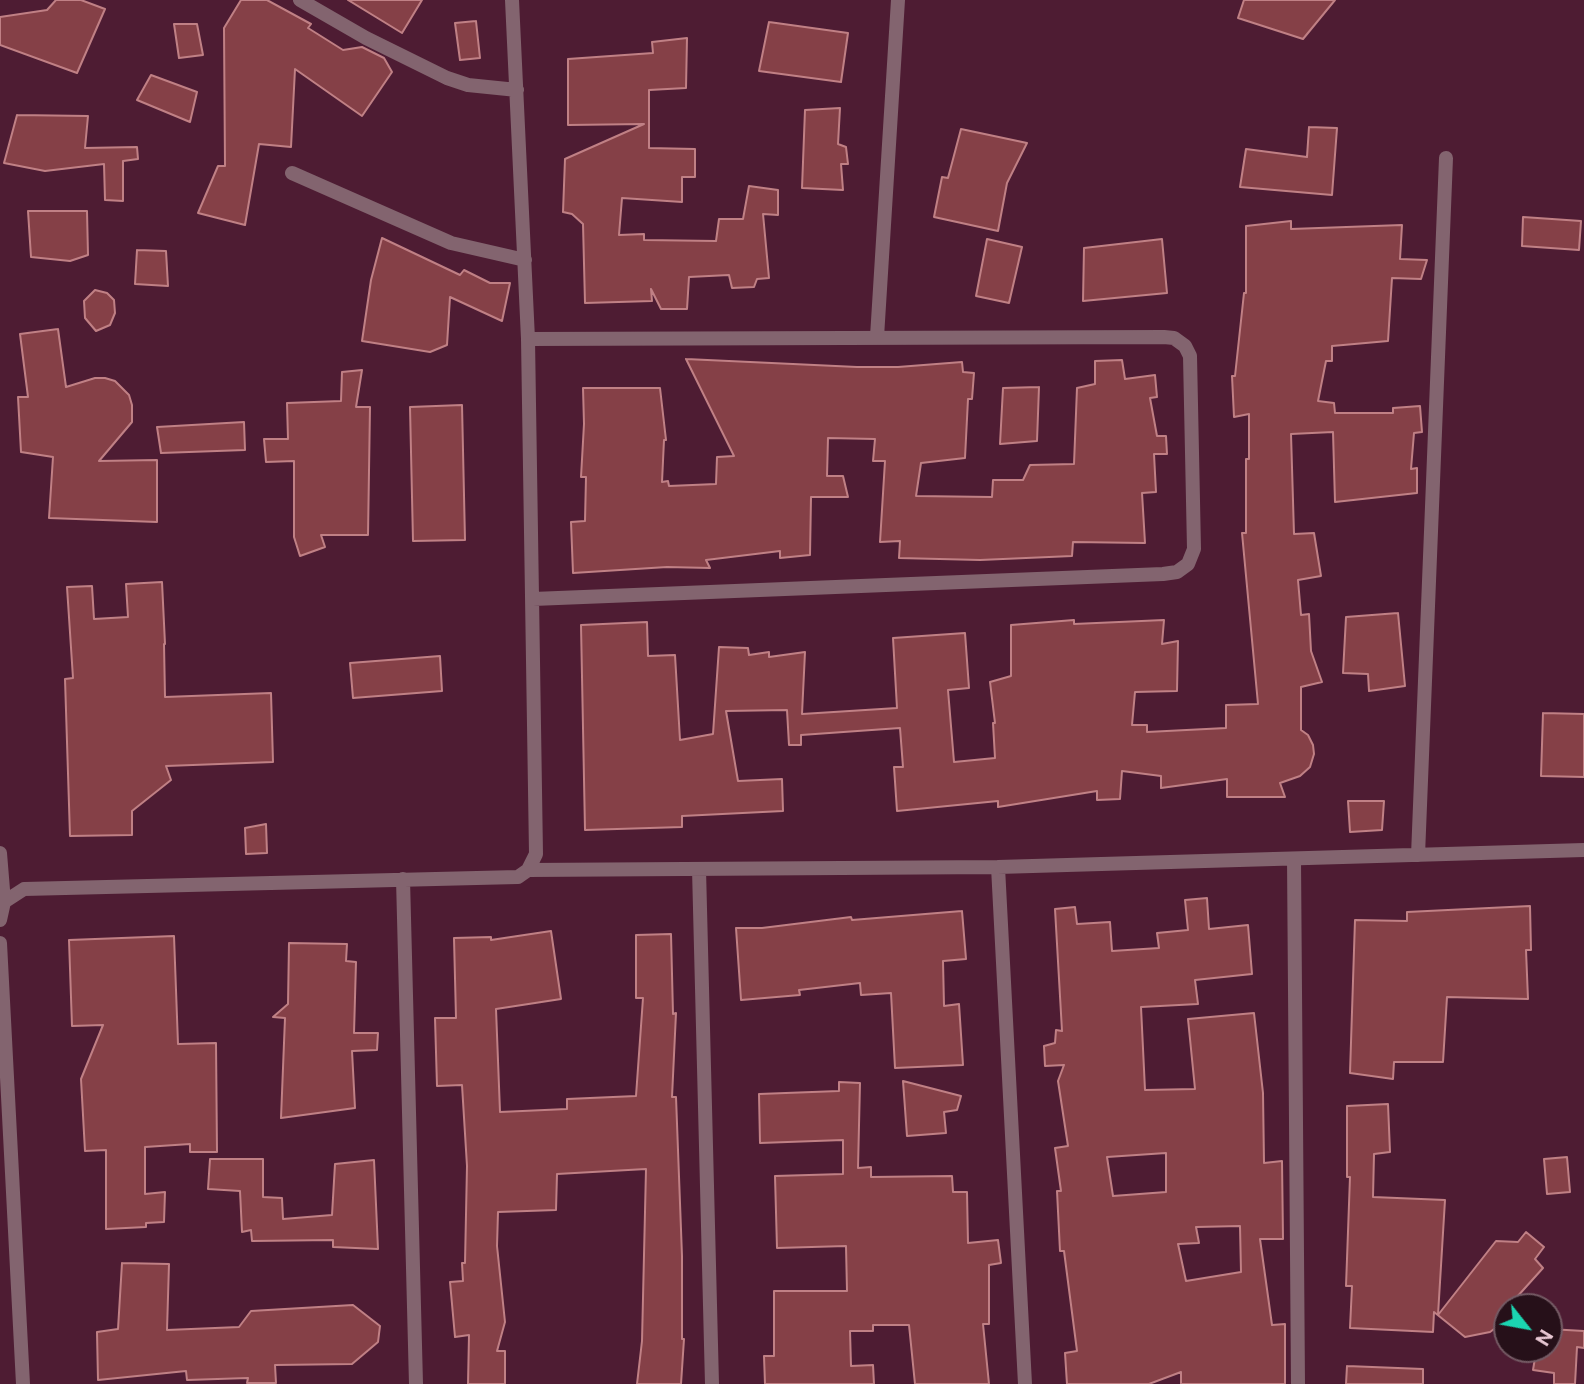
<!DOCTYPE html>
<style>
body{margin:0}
#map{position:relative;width:1584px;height:1384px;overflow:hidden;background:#4e1c33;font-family:"Public Sans",sans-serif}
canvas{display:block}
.north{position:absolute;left:1493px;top:1293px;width:70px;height:70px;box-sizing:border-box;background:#261019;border:2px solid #745a64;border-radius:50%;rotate:121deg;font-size:19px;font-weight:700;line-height:28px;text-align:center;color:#e9c8d4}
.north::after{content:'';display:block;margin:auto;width:24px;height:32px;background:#1bd5b1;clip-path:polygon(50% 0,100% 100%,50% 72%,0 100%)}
</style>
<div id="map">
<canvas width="1584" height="1384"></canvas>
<div class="north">N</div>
</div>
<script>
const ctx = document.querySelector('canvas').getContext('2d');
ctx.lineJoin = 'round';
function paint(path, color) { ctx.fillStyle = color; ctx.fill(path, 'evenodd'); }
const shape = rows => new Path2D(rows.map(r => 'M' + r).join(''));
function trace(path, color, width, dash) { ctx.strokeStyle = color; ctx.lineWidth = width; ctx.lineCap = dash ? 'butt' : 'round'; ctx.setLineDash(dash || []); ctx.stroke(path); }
const building = shape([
 [56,0,81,0,105,9,77,73,0,45,0,17,47,10,56,0],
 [241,0,267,0,311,24,308,28,343,50,362,47,384,58,392,72,362,116,295,69,291,147,259,144,245,225,198,213,218,166,225,166,224,28,241,0],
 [348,0,422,0,402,33,348,0],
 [1244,0,1335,0,1303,39,1238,18,1244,0],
 [476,21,480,58,460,60,455,23,476,21],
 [769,22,848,33,841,82,759,71,769,22],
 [174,24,197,24,203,55,179,58,174,24],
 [687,38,686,88,649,90,649,148,695,149,695,177,682,177,682,202,622,198,619,235,644,234,644,240,716,241,719,219,743,219,749,186,778,190,778,215,763,214,769,278,757,279,754,287,732,288,729,275,689,277,687,309,661,309,651,289,652,301,585,303,583,224,572,214,563,212,565,159,644,124,568,125,568,59,653,53,652,42,687,38],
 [151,75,197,92,190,122,137,100,151,75],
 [840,108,838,144,846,147,848,164,841,164,843,190,802,188,805,110,840,108],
 [17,115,88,116,85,148,137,147,138,159,123,161,123,201,105,200,104,164,45,171,4,163,17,115],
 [1309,127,1337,128,1332,195,1240,187,1246,149,1307,157,1309,127],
 [961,129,1027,143,1007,183,998,231,934,217,942,177,948,178,961,129],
 [28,211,87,211,88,255,70,261,31,257,28,211],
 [1523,217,1581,221,1579,250,1522,246,1523,217],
 [1291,221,1291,229,1402,225,1400,259,1427,260,1421,279,1392,278,1388,341,1332,346,1332,361,1326,361,1318,401,1334,403,1335,413,1393,413,1393,408,1420,406,1422,432,1414,433,1411,469,1417,468,1417,493,1335,502,1333,432,1291,434,1294,534,1314,533,1321,576,1298,580,1301,615,1309,614,1311,651,1322,682,1301,687,1301,730,1308,735,1313,745,1314,754,1310,767,1300,776,1280,783,1285,797,1227,797,1227,779,1161,788,1161,776,1122,771,1120,799,1097,800,1097,791,998,807,998,801,897,811,894,767,903,767,900,728,801,735,801,745,789,745,787,710,726,711,738,781,782,779,783,811,682,816,682,827,585,830,581,625,647,622,648,656,675,655,680,740,713,734,719,647,748,648,749,655,769,652,769,657,805,652,802,714,897,708,893,638,965,633,969,688,948,690,954,762,995,758,993,723,995,723,990,682,1011,676,1011,625,1074,620,1074,624,1164,620,1162,644,1178,641,1177,691,1135,692,1132,725,1147,725,1147,732,1226,728,1226,705,1258,704,1242,533,1246,533,1246,459,1249,459,1249,414,1234,417,1232,376,1235,376,1244,293,1246,293,1246,226,1291,221],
 [382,238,460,275,464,270,490,283,510,283,502,321,450,297,447,345,430,352,362,341,371,280,382,238],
 [987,239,1022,247,1009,303,976,296,987,239],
 [1162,239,1167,293,1083,301,1084,248,1162,239],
 [137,250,166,251,168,286,135,284,137,250],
 [95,290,107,293,114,300,115,313,110,325,96,331,85,318,84,301,95,290],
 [58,329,66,387,95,378,105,378,115,381,129,395,132,405,132,422,99,461,157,460,157,522,49,518,53,457,21,452,18,397,28,397,20,334,58,329],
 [686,359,857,367,898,367,962,362,963,372,974,373,972,399,968,399,965,458,921,463,916,496,992,497,993,480,1023,480,1030,465,1074,464,1077,388,1095,384,1095,361,1122,360,1125,379,1155,375,1157,397,1150,398,1157,436,1166,436,1167,454,1154,454,1156,492,1142,493,1145,543,1073,542,1072,556,980,560,899,558,900,541,880,542,885,461,873,461,875,439,828,438,827,476,843,476,848,497,811,497,810,555,780,558,780,551,706,560,710,568,667,567,573,573,571,522,585,521,586,477,581,477,584,424,583,388,660,388,666,440,664,440,662,482,668,481,669,486,716,484,717,457,734,456,686,359],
 [362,370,356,407,370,407,368,535,321,535,325,547,300,556,294,537,294,461,266,462,264,439,288,439,287,403,341,401,342,372,362,370],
 [1039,387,1037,441,1000,444,1003,388,1039,387],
 [462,405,465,540,413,541,410,407,462,405],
 [244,422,245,450,161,453,157,427,244,422],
 [162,582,165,644,164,644,165,697,271,693,273,762,166,766,171,780,132,811,132,835,70,836,65,679,73,678,67,587,92,586,94,619,128,617,126,584,162,582],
 [1398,613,1405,686,1369,691,1368,674,1343,673,1346,617,1398,613],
 [440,656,442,691,353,698,350,663,440,656],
 [1543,713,1584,714,1584,777,1541,776,1543,713],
 [1348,801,1384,801,1382,830,1350,832,1348,801],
 [266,824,267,853,246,854,245,828,266,824],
 [1207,898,1209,929,1248,925,1252,974,1195,980,1198,1004,1141,1007,1145,1090,1195,1089,1188,1019,1254,1013,1263,1093,1264,1163,1282,1161,1283,1239,1260,1239,1272,1325,1285,1324,1285,1384,1181,1384,1181,1372,1149,1384,1067,1384,1065,1353,1077,1351,1064,1251,1060,1251,1057,1191,1061,1191,1055,1148,1068,1146,1058,1081,1064,1065,1045,1066,1044,1046,1055,1043,1056,1030,1062,1031,1055,909,1075,907,1077,924,1110,922,1112,951,1159,948,1157,933,1188,930,1185,900,1207,898],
 [1166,1153,1166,1192,1113,1196,1107,1157,1166,1153],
 [1240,1226,1241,1272,1186,1281,1178,1244,1199,1243,1196,1227,1240,1226],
 [1530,906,1531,950,1526,950,1528,999,1447,997,1443,1062,1394,1062,1393,1079,1350,1073,1355,920,1407,921,1407,912,1530,906],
 [962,911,966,959,943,961,944,1006,959,1004,963,1065,895,1068,891,993,861,995,860,983,799,990,800,995,741,1000,736,928,762,928,851,917,852,920,962,911],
 [551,931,561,999,496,1009,500,1112,567,1109,567,1099,636,1096,643,998,636,998,636,935,671,934,673,1014,676,1013,672,1097,676,1097,682,1256,682,1339,684,1339,681,1384,637,1384,642,1341,646,1169,557,1174,556,1210,498,1212,497,1246,505,1322,497,1351,505,1351,505,1384,468,1384,469,1335,455,1337,450,1282,463,1281,462,1263,465,1263,467,1166,462,1085,437,1086,435,1018,456,1018,454,938,491,937,491,940,551,931],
 [174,936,178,1044,216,1043,217,1152,190,1152,190,1144,145,1147,145,1194,165,1192,164,1222,146,1223,146,1227,106,1229,106,1150,85,1151,81,1079,103,1025,72,1026,69,940,174,936],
 [289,943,347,944,346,961,356,962,354,1033,378,1033,377,1050,352,1051,355,1108,281,1118,285,1018,273,1017,288,1004,289,943],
 [903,1081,961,1096,957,1110,944,1112,946,1133,907,1136,903,1081],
 [839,1082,860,1083,858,1168,871,1167,871,1177,952,1176,953,1192,967,1192,968,1243,998,1240,1001,1263,989,1265,989,1324,983,1324,989,1384,915,1384,909,1325,873,1325,873,1331,850,1331,851,1366,873,1365,874,1384,765,1384,764,1356,774,1356,774,1291,847,1291,846,1246,777,1248,775,1176,843,1174,843,1140,760,1143,759,1094,839,1091,839,1082],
 [1388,1104,1390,1152,1374,1154,1373,1197,1445,1200,1438,1315,1496,1241,1518,1242,1526,1232,1544,1247,1535,1259,1543,1268,1498,1318,1501,1324,1490,1332,1465,1337,1434,1312,1433,1332,1350,1328,1352,1286,1346,1286,1350,1177,1347,1177,1347,1106,1388,1104],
 [1567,1157,1570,1192,1547,1194,1544,1159,1567,1157],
 [210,1159,263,1159,263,1197,282,1198,283,1219,332,1215,335,1164,374,1160,378,1249,333,1247,333,1240,252,1241,251,1230,242,1232,240,1191,208,1189,210,1159],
 [122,1263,169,1264,167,1330,239,1327,251,1311,353,1305,380,1326,378,1342,352,1364,275,1365,276,1383,247,1383,248,1378,187,1380,186,1371,98,1380,97,1332,118,1329,122,1263],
 [1549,1329,1584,1331,1584,1348,1577,1347,1575,1384,1554,1384,1554,1373,1533,1370,1536,1352,1549,1353,1549,1329],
 [1347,1366,1423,1369,1423,1384,1346,1384,1347,1366]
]);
paint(building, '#854047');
trace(building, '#c08085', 2);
trace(shape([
 [300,0,366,38,447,78,468,85,517,90],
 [292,173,451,243,525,260],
 [877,337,898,0],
 [528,339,1164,337,1174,338,1185,346,1190,356,1194,549,1188,564,1177,572,1163,574,533,599],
 [0,853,4,902,0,920],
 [1418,855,1446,158],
 [1294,859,1298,1384],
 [998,867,1025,1384],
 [699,869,712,1384],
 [528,870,998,867,1584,850],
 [403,879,416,1384],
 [4,902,24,889,518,877,528,870,536,854,528,339,512,0],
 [0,943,23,1384]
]), '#83646f', 14);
</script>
